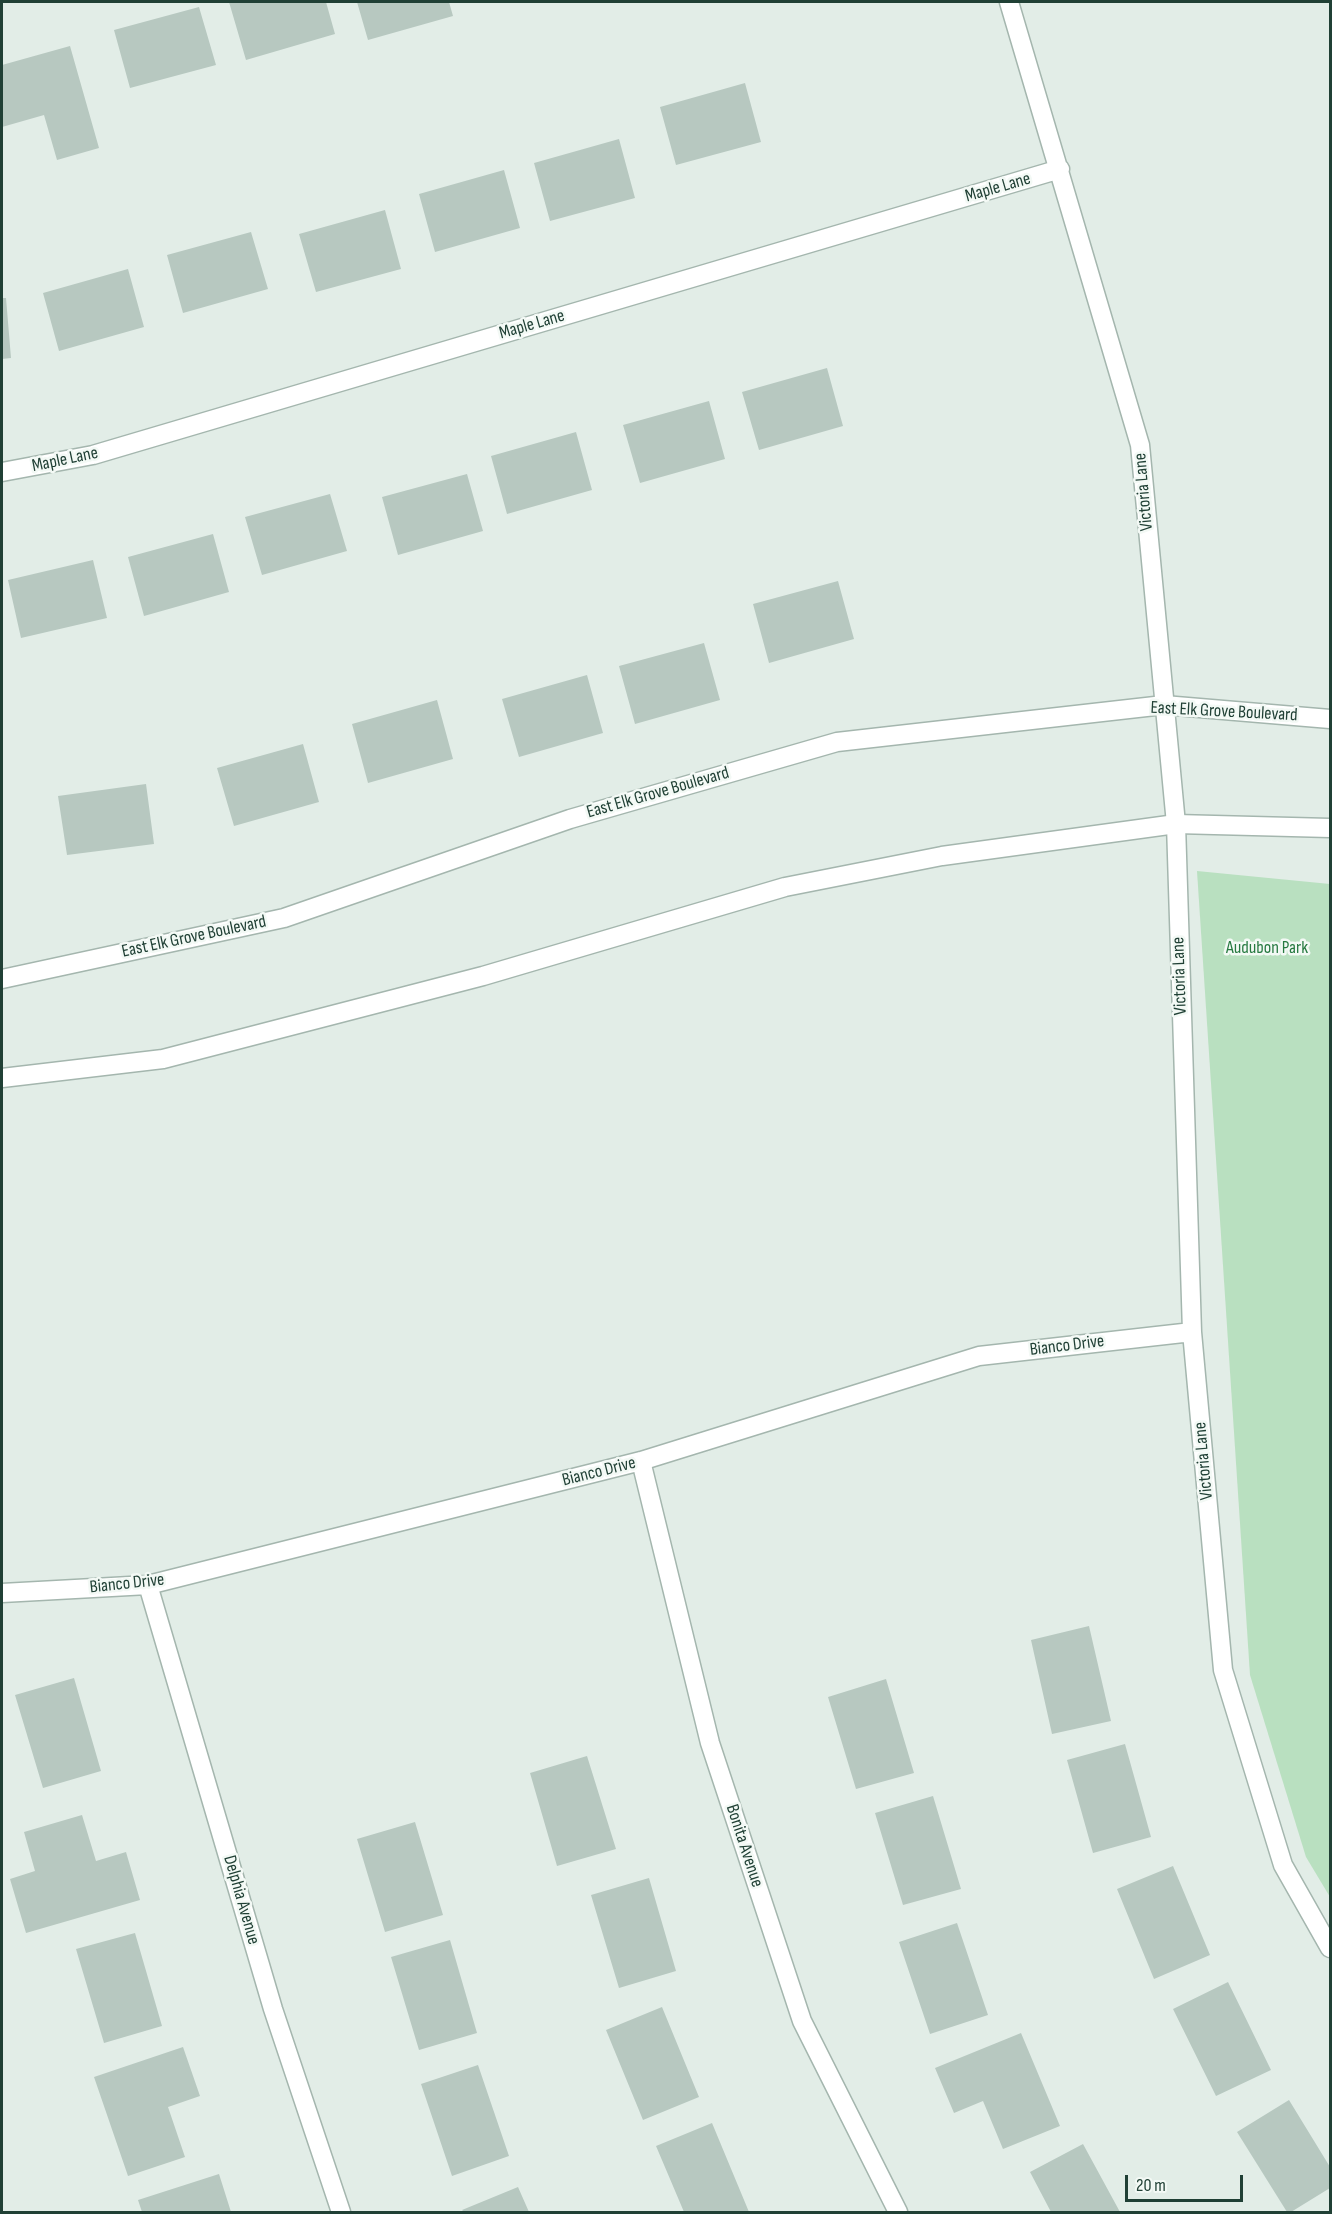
<!DOCTYPE html>
<style>
body{margin:0}
#map{position:relative;width:1332px;height:2214px;overflow:hidden;background:#e2ede7;font-family:"Sofia Sans Condensed",sans-serif}
canvas{display:block}
.frame{position:absolute;inset:0;border:3px solid #204035;pointer-events:none}
.scale{position:absolute;left:1125px;top:2175px;width:118px;height:27px;box-sizing:border-box;border:3px solid #204035;border-top:0;padding-left:8px;font-size:18px;line-height:21px;white-space:nowrap;color:#204035;-webkit-text-stroke:4px #f3f9f5;paint-order:stroke}
</style>
<div id="map">
<canvas width="1332" height="2214"></canvas>
<div class="frame"></div>
<div class="scale">20 m</div>
</div>
<script>
const ctx = document.querySelector('canvas').getContext('2d');
ctx.lineJoin = 'round';
function paint(path, color) { ctx.fillStyle = color; ctx.fill(path, 'evenodd'); }
const shape = rows => new Path2D(rows.map(r => 'M' + r).join(''));
function trace(path, color, width, dash) { ctx.strokeStyle = color; ctx.lineWidth = width; ctx.lineCap = dash ? 'butt' : 'round'; ctx.setLineDash(dash || []); ctx.stroke(path); }
function label(font, color, halo, rows, align = 'center') {
  ctx.font = font + ' "Sofia Sans Condensed",sans-serif'; ctx.lineWidth = 5; ctx.setLineDash([]); ctx.textBaseline = 'middle'; ctx.strokeStyle = halo; ctx.fillStyle = color; for (const [text, x, y, turn = 0] of rows) {
    ctx.save(); ctx.translate(x, y); ctx.rotate((+turn || 0) * Math.PI / 180); ctx.textAlign = isNaN(turn) ? turn : align; if (halo) ctx.strokeText(text, 0, 0); ctx.fillText(text, 0, 0); ctx.restore();
  }
}
paint(shape([
 [1197,871,1330,884,1330,1897,1306,1857,1250,1675]
]), '#b9e0c0');
paint(shape([
 [229,2,326,2,335,34,246,60],
 [357,2,449,2,453,16,368,40],
 [199,7,216,65,130,88,114,30],
 [70,46,99,148,57,160,44,115,2,127,2,65],
 [745,83,761,142,676,165,660,107],
 [619,139,635,198,550,221,534,163],
 [504,170,520,228,435,252,419,194],
 [385,210,401,269,316,292,299,234],
 [251,232,268,289,183,313,167,255],
 [128,269,144,327,59,351,43,293],
 [2,298,6,298,11,358,2,359],
 [827,368,843,426,759,450,742,392],
 [709,401,725,459,640,483,623,425],
 [576,432,592,490,507,514,491,456],
 [467,474,483,531,398,555,382,497],
 [330,494,347,551,262,575,245,517],
 [213,534,229,592,144,616,128,557],
 [93,560,107,618,21,638,8,580],
 [838,581,854,639,769,663,753,604],
 [704,643,720,700,635,724,619,666],
 [587,675,603,733,519,757,502,699],
 [437,700,453,759,368,783,352,724],
 [303,744,319,802,234,826,217,768],
 [146,784,154,844,67,855,58,796],
 [1089,1626,1111,1721,1052,1734,1031,1640],
 [74,1678,101,1771,43,1788,15,1695],
 [886,1679,914,1773,856,1789,828,1697],
 [1125,1744,1151,1837,1093,1853,1067,1760],
 [587,1756,616,1849,557,1866,530,1773],
 [933,1796,961,1889,903,1905,875,1813],
 [82,1815,96,1861,126,1852,140,1900,26,1933,10,1879,35,1871,24,1832],
 [415,1822,443,1915,385,1932,357,1839],
 [1173,1866,1210,1955,1154,1979,1117,1889],
 [649,1878,676,1971,619,1988,591,1895],
 [957,1923,988,2015,930,2034,899,1942],
 [135,1933,162,2026,104,2043,76,1949],
 [450,1940,477,2033,419,2050,391,1957],
 [1228,1982,1271,2070,1216,2096,1173,2009],
 [662,2007,699,2097,643,2120,606,2030],
 [1021,2033,1060,2126,1003,2149,983,2101,954,2113,935,2068],
 [183,2047,200,2096,168,2107,185,2157,128,2176,94,2077],
 [478,2065,509,2156,452,2176,421,2084],
 [1289,2100,1330,2167,1330,2188,1291,2212,1287,2212,1237,2132],
 [712,2123,749,2212,684,2212,656,2146],
 [1083,2144,1120,2212,1051,2212,1030,2172],
 [219,2174,231,2212,142,2212,138,2200],
 [518,2187,529,2212,464,2212,462,2210]
]), '#b7c8c0');
const minor = shape([
 [1009,2,1140,445,1176,824,1192,1332,1223,1670,1283,1865,1330,1948],
 [2,472,93,455,1060,169],
 [641,1461,710,1743,802,2021,898,2212],
 [148,1585,273,2009,341,2212],
 [2,1593,148,1585,641,1461,979,1356,1192,1332]
]);
const tertiary = shape([
 [2,979,284,918,570,819,837,742,1164,705,1330,719],
 [2,1078,163,1059,483,976,785,887,942,856,1176,824,1330,828]
]);
trace(minor, '#a4b6ae', 21);
trace(tertiary, '#a4b6ae', 21);
trace(minor, '#fff', 18);
trace(tertiary, '#fff', 18);
label('18px', '#204035', '#f3f9f5', [
 ["Maple Lane",998,188,-16],
 ["Maple Lane",532,325,-16],
 ["Maple Lane",65,460,-12],
 ["Victoria Lane",1144,492,-95],
 ["East Elk Grove Boulevard",1224,712,3],
 ["East Elk Grove Boulevard",658,793,-16],
 ["East Elk Grove Boulevard",194,937,-12],
 ["Victoria Lane",1180,976,-92],
 ["Bianco Drive",1067,1346,-7],
 ["Victoria Lane",1204,1461,-95],
 ["Bianco Drive",599,1472,-14],
 ["Bianco Drive",127,1584,-6],
 ["Bonita Avenue",744,1846,72],
 ["Delphia Avenue",241,1900,74]
]);
label('18px', '#277a41', '#f3f9f5', [
 ["Audubon Park",1267,948]
]);
</script>
